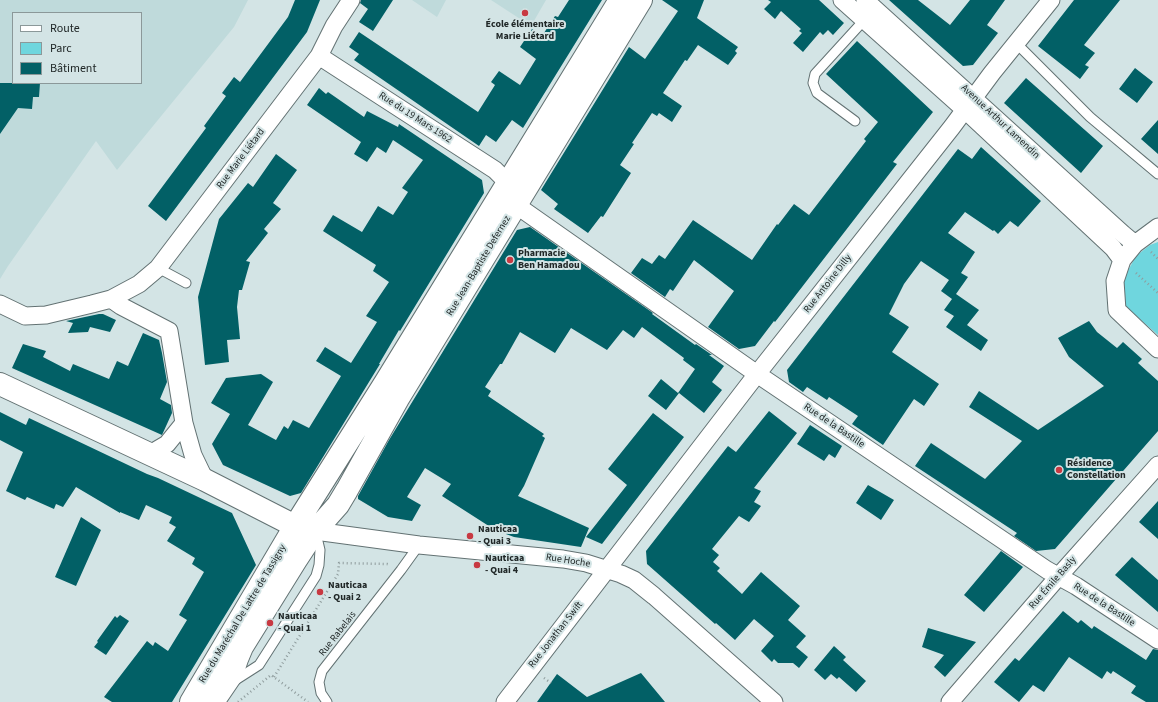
<!DOCTYPE html>
<meta charset="utf-8">
<style>
body{margin:0}
#map{position:relative;width:1158px;height:702px;overflow:hidden;background:#d3e4e5;font-family:"Source Sans 3",sans-serif}
canvas{display:block}
.legend{position:absolute;left:12px;top:12px;width:130px;height:72px;box-sizing:border-box;background:#d3e4e5;border:1px solid #8b9899;margin:0;padding:5px 7px;list-style:none;font-size:12px;color:#202727}
.legend li{display:flex;align-items:center;gap:8px;height:20px}
.legend b{width:20px;border:1px solid #8b9899}
</style>
<div id="map">
<canvas width="1158" height="702"></canvas>
<ul class="legend">
<li><b style="height:5px;background:#fff"></b>Route</li>
<li><b style="height:11px;background:#6fd6de"></b>Parc</li>
<li><b style="height:11px;background:#026066"></b>Bâtiment</li>
</ul>
</div>
<script>
const ctx = document.querySelector('canvas').getContext('2d');
ctx.lineJoin = 'round';
function paint(path, color) { ctx.fillStyle = color; ctx.fill(path, 'evenodd'); }
const shape = rows => new Path2D(rows.map(r => 'M' + r).join(''));
function trace(path, color, width, dash) { ctx.strokeStyle = color; ctx.lineWidth = width; ctx.lineCap = dash ? 'butt' : 'round'; ctx.setLineDash(dash || []); ctx.stroke(path); }
function label(font, color, halo, rows, align = 'center') {
  ctx.font = font + ' "Source Sans 3",sans-serif'; ctx.lineWidth = 4; ctx.setLineDash([]); ctx.textBaseline = 'middle'; ctx.strokeStyle = halo; ctx.fillStyle = color; for (const [text, x, y, turn = 0] of rows) {
    ctx.save(); ctx.translate(x, y); ctx.rotate((+turn || 0) * Math.PI / 180); ctx.textAlign = isNaN(turn) ? turn : align; if (halo) ctx.strokeText(text, 0, 0); ctx.fillText(text, 0, 0); ctx.restore();
  }
}
paint(shape([
 [0,0,248,0,234,27,117,170,96,141,8,266,0,279],
 [13,13,141,13,141,83,13,83],
 [412,0,446,0,437,17],
 [491,0,546,0,531,26]
]), '#bfdadb');
paint(shape([
 [1158,242,1158,335,1124,305,1123,288,1125,276,1136,256,1150,245]
]), '#6fd6de');
paint(shape([
 [295,0,320,0,307,32,166,221,148,206,206,128,204,126,226,96,222,93,234,77,240,82,288,17],
 [361,0,393,0,373,31,359,22,368,9,360,3],
 [569,0,602,0,523,128,512,120,496,142,486,135,479,146,354,60,359,54,349,47,359,32,478,112,495,85,491,82,499,71,520,85,536,59,520,47,532,29,542,36,555,16,558,17],
 [662,0,704,0,697,18,738,47,735,51,737,53,728,65,698,45,687,61,685,60,663,93,682,106,672,122,659,113,657,116,652,113,632,143,634,144,620,165,631,173,603,217,601,216,588,233,554,209,558,204,541,190,629,47,645,59,678,11],
 [768,0,819,0,844,23,833,35,828,30,823,35,820,32,803,52,793,43,802,33,799,31,801,29,781,11,775,19,764,9,771,2],
 [889,0,918,0,950,25,970,0,1005,0,987,25,998,33,973,65,963,66],
 [1074,0,1120,0,1084,45,1095,53,1085,65,1089,67,1080,79,1038,46],
 [857,41,933,112,893,162,897,164,775,322,774,321,755,346,739,349,708,327,734,291,694,260,673,291,670,289,665,297,631,273,642,258,652,264,659,255,665,259,693,220,752,260,777,224,778,225,794,204,809,215,866,141,864,139,878,122,826,74],
 [1135,68,1153,82,1137,103,1119,89],
 [1026,78,1103,146,1081,173,1004,103],
 [0,83,40,83,39,97,33,97,32,109,18,108,0,134],
 [319,88,326,94,328,92,364,117,367,111,398,127,399,124,482,180,484,193,400,331,399,330,379,364,380,364,301,493,290,496,223,465,212,444,230,414,211,403,226,378,261,374,273,382,248,425,276,440,284,426,288,429,293,420,309,428,341,376,316,361,325,347,351,363,377,322,366,316,389,282,373,271,376,265,323,231,333,215,362,232,378,206,393,215,408,192,402,188,423,160,393,140,386,153,377,147,367,162,354,154,361,142,307,105],
 [1158,120,1158,154,1141,139],
 [981,147,1041,201,1018,227,1010,221,998,234,994,230,993,231,965,212,948,233,975,252,961,273,968,277,956,294,979,310,967,325,988,340,981,351,946,327,954,316,944,310,952,299,941,291,949,280,921,261,904,284,889,314,909,327,892,352,939,384,924,406,914,399,883,445,852,424,858,416,829,397,827,400,807,387,803,392,789,382,787,370,958,149,972,159],
 [276,154,297,170,273,203,281,209,264,229,268,233,246,261,250,262,242,290,239,290,237,307,240,339,227,340,229,362,205,365,198,297,219,219,248,183,253,187],
 [530,227,653,313,652,314,695,345,696,344,712,355,709,355,724,366,712,382,722,390,704,413,679,393,666,410,648,396,661,379,678,393,695,369,683,360,684,358,642,327,634,338,623,330,607,350,571,328,555,353,520,332,502,364,500,364,485,387,491,391,488,396,544,434,542,436,545,438,524,486,518,496,589,528,581,547,514,537,495,530,442,496,451,484,425,468,407,497,421,505,412,521,388,517,358,499,358,496,389,440,517,230],
 [99,314,103,314,116,320,110,332,90,327,88,332,68,333,73,323,66,321],
 [1089,321,1097,332,1117,348,1123,342,1142,359,1138,363,1158,381,1158,431,1055,549,1036,551,1014,536,1017,533,915,466,931,443,985,479,1022,441,969,407,979,391,1038,430,1104,386,1069,357,1058,338],
 [143,333,159,340,162,353,167,382,160,399,171,405,172,413,162,435,12,368,23,344,46,351,43,357,70,371,73,364,109,379,117,361,128,366],
 [769,411,797,433,754,488,761,491,754,502,761,506,749,522,739,516,712,549,719,555,713,562,720,568,717,571,742,594,761,572,800,606,788,620,806,636,796,647,808,657,799,668,793,663,778,663,774,659,772,662,761,651,774,636,754,619,735,640,716,623,715,624,647,564,646,551,728,446,736,452],
 [0,412,26,425,29,418,147,474,158,478,232,513,256,565,172,702,112,702,104,697,147,641,153,646,155,642,168,651,187,620,179,615,204,572,192,564,195,558,167,541,176,527,169,523,172,517,146,505,139,520,120,512,120,513,76,487,63,507,56,504,54,509,27,497,25,500,6,491,23,452,0,440],
 [653,413,684,437,602,544,586,537,627,485,608,469],
 [810,425,842,446,835,458,829,454,824,461,797,444],
 [868,485,894,500,881,520,856,503],
 [1158,501,1158,539,1139,522],
 [81,517,101,530,76,586,55,577],
 [1001,551,1023,567,984,612,964,595],
 [1132,557,1158,580,1158,612,1115,575],
 [1063,611,1078,623,1081,620,1092,629,1094,626,1146,660,1153,649,1158,650,1158,702,1146,702,1131,693,1136,686,1113,671,1111,674,1107,671,1102,679,1069,657,1044,692,1033,685,1019,702,994,682,1015,658,1019,661],
 [120,615,129,621,106,655,94,647,98,642,97,641,115,616,117,618],
 [928,628,976,642,945,677,934,667,944,655,922,647],
 [834,646,846,657,843,660,866,681,856,692,839,677,837,679,831,674,825,680,814,670],
 [641,673,665,702,537,702,557,674,587,697]
]), '#026066');
const lane = shape([
 [1016,43,1090,117,1158,174],
 [855,121,817,93,813,83,815,74,867,17],
 [158,268,186,283],
 [234,681,259,665,316,576,319,565,320,550,316,533],
 [327,702,321,693,319,682,322,671,401,570,419,545]
]);
const street = shape([
 [842,0,965,110,1113,248,1122,260],
 [865,0,1123,234,1135,244],
 [319,56,495,170,508,183],
 [516,205,757,374,1047,570,1076,586,1158,640],
 [1158,227,1135,244,1122,260,1115,281,1117,310,1158,349],
 [111,299,121,306,169,331,184,423,193,455,205,480],
 [0,304,25,316,46,315,92,304,111,299,139,284,158,268,319,56,334,26,351,0],
 [150,454,167,444,184,423],
 [315,531,419,545,563,559,586,563,621,574,634,580,654,596,774,702],
 [505,702,757,374,952,127,992,73,1051,0],
 [950,702,1058,577,1158,465]
]);
const secondary = shape([
 [0,384,205,480,295,526,310,529],
 [191,702,295,526,385,383,620,0],
 [213,702,232,674,237,659,242,647,296,560,315,531,338,505,347,490,399,397,641,0]
]);
trace(lane, '#637273', 11);
trace(street, '#637273', 19);
trace(secondary, '#637273', 24);
trace(shape([
 [1151,252,1158,259],
 [1136,273,1158,293],
 [274,677,338,574,339,563,387,564,390,565],
 [544,678,551,683],
 [238,702,271,675,308,702]
]), '#8f9c9d', 2.5, [1, 3]);
trace(lane, '#fff', 9);
trace(street, '#fff', 17);
trace(secondary, '#fff', 22);
for (const [x, y, r, color] of [
 [525,13,4,"#c83942"],
 [510,260,4,"#c83942"],
 [1059,470,4,"#c83942"],
 [470,536,4,"#c83942"],
 [477,565,4,"#c83942"],
 [320,592,4,"#c83942"],
 [270,623,4,"#c83942"]
]) { const dot = new Path2D(); dot.arc(x, y, r, 0, 2 * Math.PI); ctx.fillStyle = color; ctx.fill(dot); trace(dot, '#d3e4e5', 1.5); }
label('bold 10px', '#202727', '#d3e4e5', [
 ["École élémentaire",525,25,"center"],
 ["Marie Liétard",525,37,"center"],
 ["Pharmacie",518,254],
 ["Ben Hamadou",518,266],
 ["Résidence",1067,464],
 ["Constellation",1067,476],
 ["Nauticaa",478,530],
 ["- Quai 3",478,542],
 ["Nauticaa",485,559],
 ["- Quai 4",485,571],
 ["Nauticaa",328,586],
 ["- Quai 2",328,598],
 ["Nauticaa",278,617],
 ["- Quai 1",278,629]
], 'left');
label('10px', '#202727', '#d3e4e5', [
 ["Rue du 19 Mars 1962",415,118,33],
 ["Avenue Arthur Lamendin",1000,122,43],
 ["Rue Marie Liétard",241,159,-53],
 ["Rue Jean-Baptiste Defernez",479,266,-59],
 ["Rue Antoine Dilly",828,284,-52],
 ["Rue de la Bastille",834,426,34],
 ["Rue Hoche",568,561,9],
 ["Rue Émile Basly",1053,583,-49],
 ["Rue de la Bastille",1104,605,33],
 ["Rue du Maréchal De Lattre de Tassigny",243,614,-59],
 ["Rue Rabelais",338,634,-52],
 ["Rue Jonathan Swift",556,635,-52]
]);
</script>
